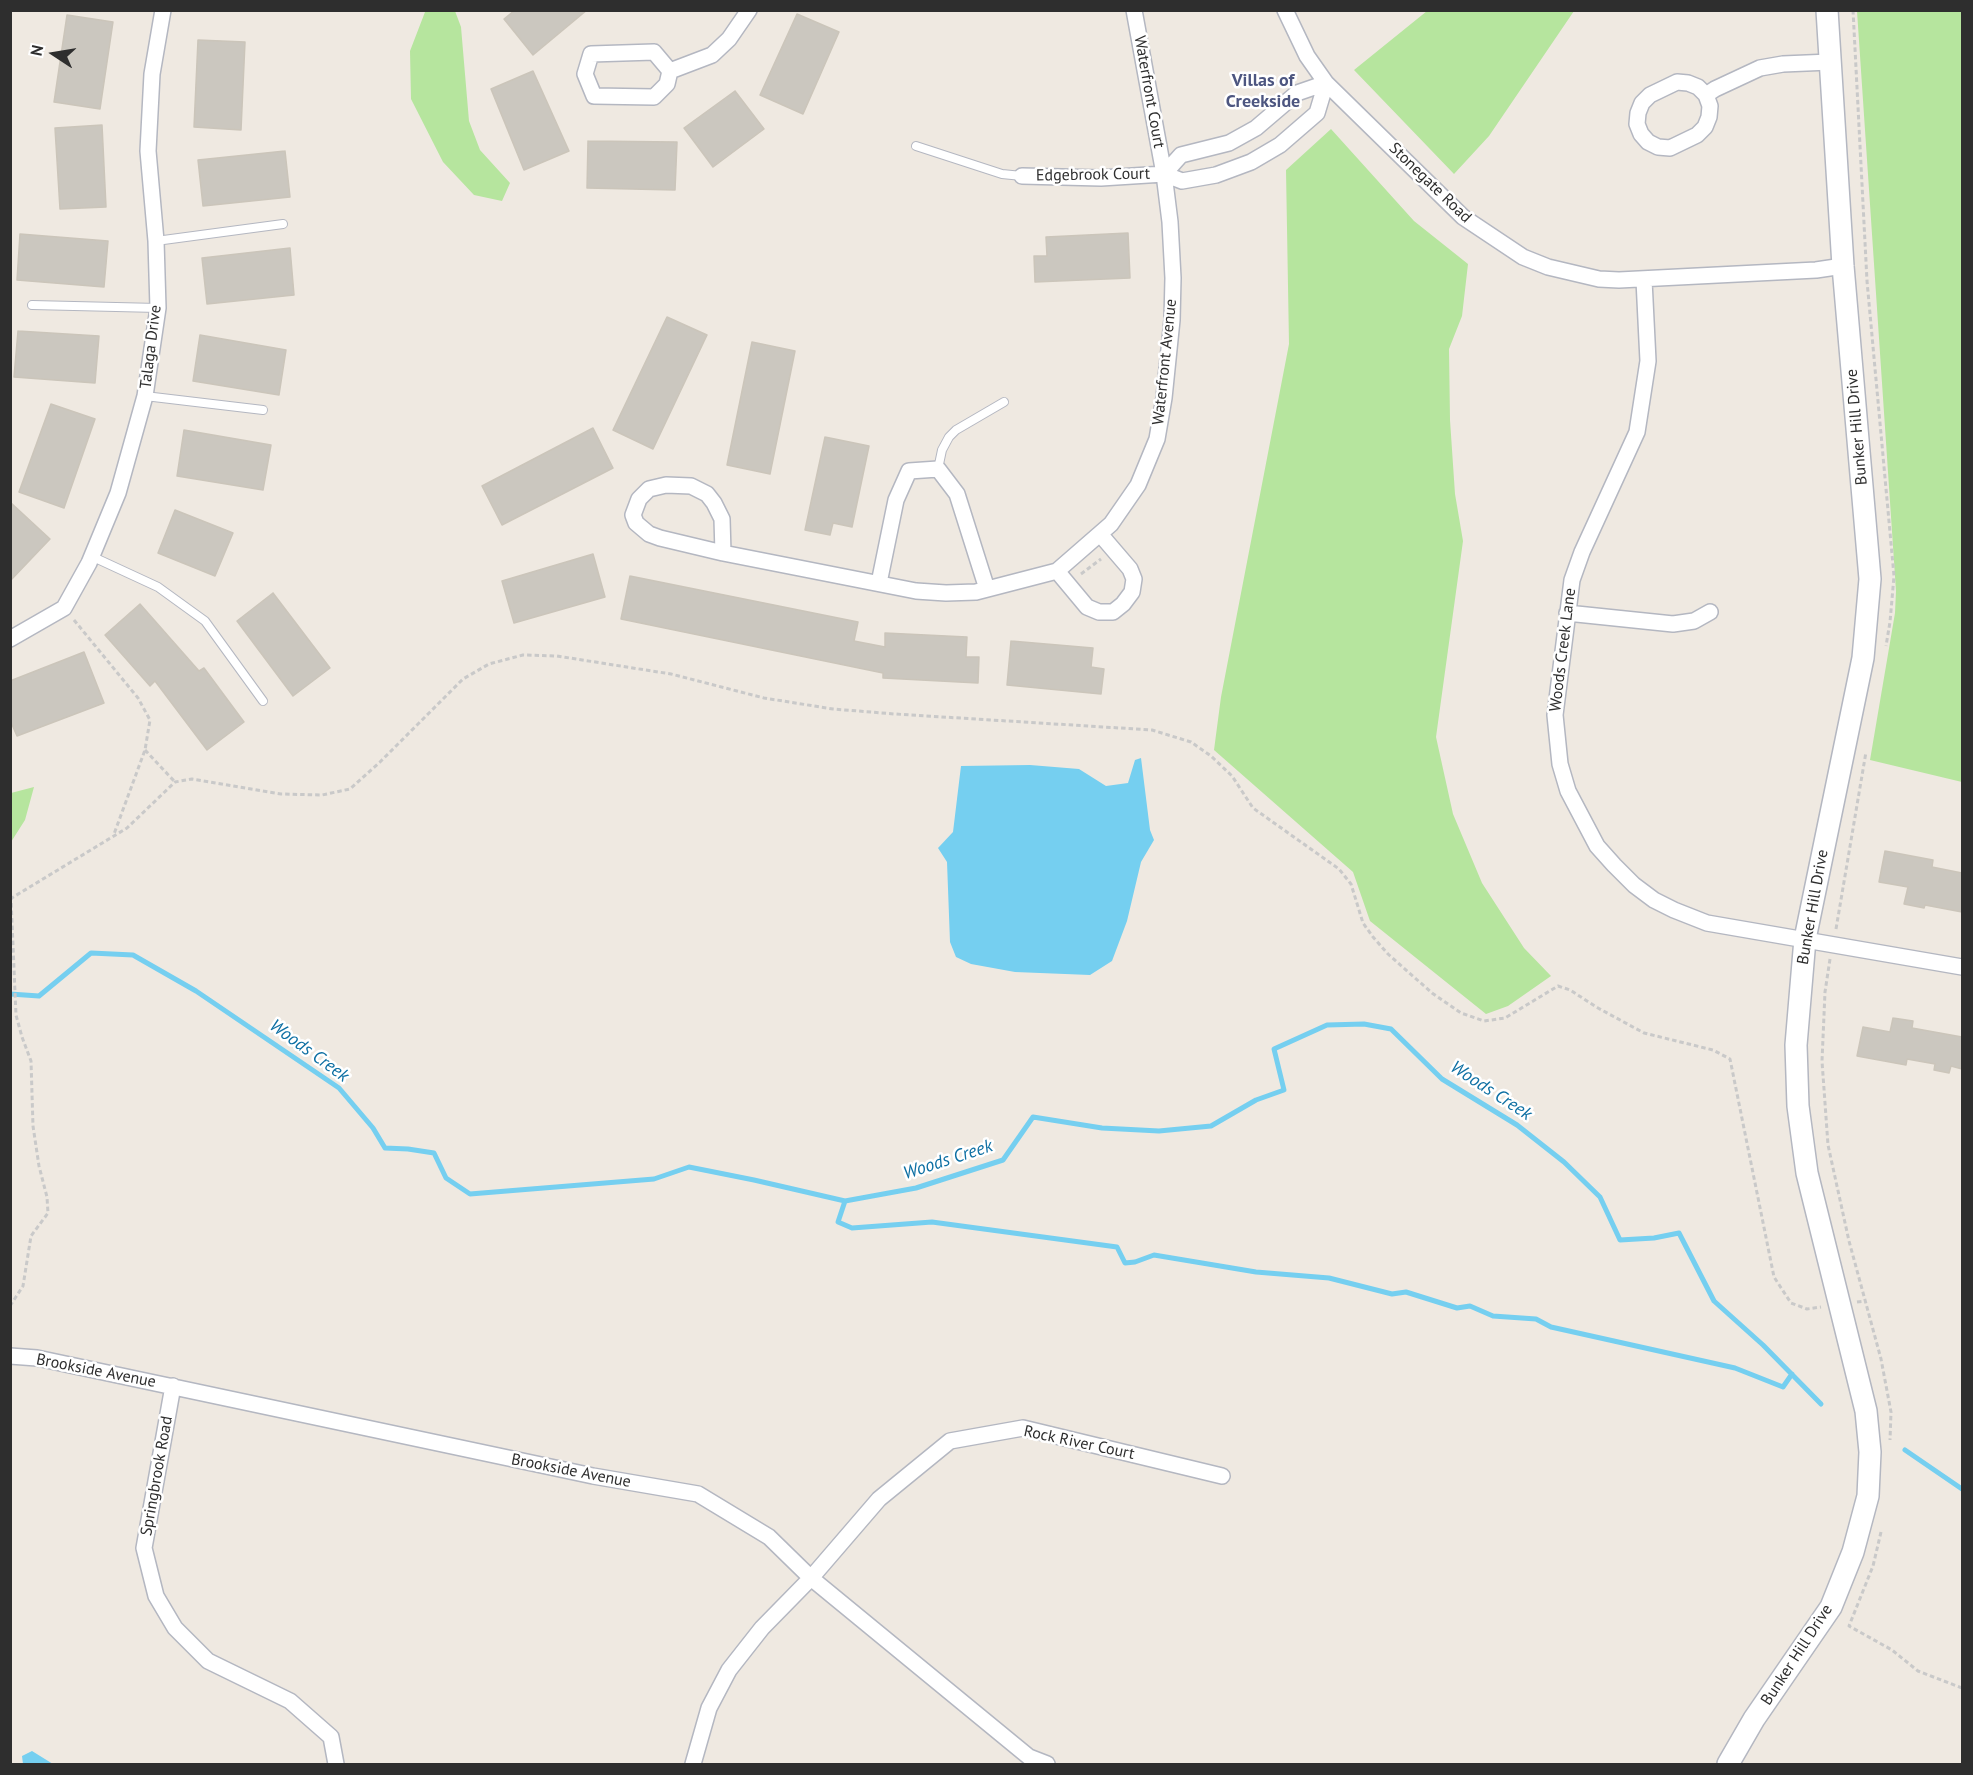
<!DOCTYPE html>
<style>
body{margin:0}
#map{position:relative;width:1973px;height:1775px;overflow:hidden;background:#efe9e1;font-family:"PT Sans",sans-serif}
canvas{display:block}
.frame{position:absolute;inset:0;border:12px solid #2e2e2e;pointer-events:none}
.north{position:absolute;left:24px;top:24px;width:60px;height:60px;-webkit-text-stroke:4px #fff;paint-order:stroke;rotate:282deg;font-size:16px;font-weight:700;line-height:24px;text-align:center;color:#2e2e2e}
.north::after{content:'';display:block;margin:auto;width:21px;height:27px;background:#2e2e2e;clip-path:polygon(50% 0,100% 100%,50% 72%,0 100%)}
</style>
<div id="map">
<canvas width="1973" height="1775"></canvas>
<div class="frame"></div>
<div class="north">N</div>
</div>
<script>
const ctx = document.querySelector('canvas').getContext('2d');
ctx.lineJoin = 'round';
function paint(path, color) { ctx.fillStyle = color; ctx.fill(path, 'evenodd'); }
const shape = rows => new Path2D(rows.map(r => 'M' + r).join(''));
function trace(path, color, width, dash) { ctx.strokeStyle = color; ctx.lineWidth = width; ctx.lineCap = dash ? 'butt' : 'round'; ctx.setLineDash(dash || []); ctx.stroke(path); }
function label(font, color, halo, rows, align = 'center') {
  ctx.font = font + ' "PT Sans",sans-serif'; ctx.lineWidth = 5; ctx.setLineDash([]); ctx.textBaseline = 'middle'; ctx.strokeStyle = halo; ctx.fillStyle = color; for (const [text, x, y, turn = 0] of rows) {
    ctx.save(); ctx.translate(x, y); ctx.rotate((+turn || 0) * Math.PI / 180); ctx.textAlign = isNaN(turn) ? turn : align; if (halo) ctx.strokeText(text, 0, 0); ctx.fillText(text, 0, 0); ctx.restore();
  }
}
paint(shape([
 [428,11,455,11,461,27,469,121,480,150,510,183,502,201,474,195,443,162,411,99,410,51,425,12],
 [1427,11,1574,11,1489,136,1454,174,1354,70],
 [1857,11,1962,11,1962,782,1870,760,1895,613,1896,591],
 [1331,129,1414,221,1468,264,1462,316,1449,349,1450,420,1455,494,1463,541,1436,737,1453,814,1482,883,1524,948,1551,976,1508,1006,1486,1014,1370,921,1353,872,1214,750,1221,697,1289,344,1286,170],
 [34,787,25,820,11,842,11,793]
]), '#b6e59e');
paint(shape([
 [1141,758,1150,830,1154,840,1141,862,1127,921,1112,961,1090,975,1015,972,971,964,956,957,950,942,947,862,938,848,953,832,961,766,1030,765,1079,769,1106,786,1128,783,1135,760],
 [32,1751,53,1764,23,1764,22,1756]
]), '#75cff0');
trace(shape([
 [10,994,39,996,91,953,133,955,196,991,339,1088,373,1128,385,1148,408,1149,434,1153,446,1178,470,1194,654,1179,689,1167,754,1180,845,1201,916,1188,1003,1160,1033,1117,1102,1128,1159,1131,1211,1126,1256,1100,1284,1090,1274,1049,1327,1025,1364,1024,1391,1029,1442,1079,1517,1125,1564,1162,1600,1197,1620,1240,1654,1238,1679,1233,1714,1301,1763,1345,1821,1404],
 [845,1201,838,1222,852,1228,932,1222,1117,1247,1125,1263,1135,1262,1154,1255,1256,1272,1329,1278,1392,1294,1406,1292,1457,1308,1470,1306,1493,1316,1536,1319,1551,1327,1735,1368,1783,1387,1792,1374],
 [1905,1450,1962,1489]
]), '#75cff0', 5);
const building = shape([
 [515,10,587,10,533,55,504,19,515,10],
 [797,14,839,32,803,114,760,95,797,14],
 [67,15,113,22,100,109,54,102,67,15],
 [198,40,245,42,241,130,194,127,198,40],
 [533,71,569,151,524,170,491,89,533,71],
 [735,91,764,129,713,167,684,128,735,91],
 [102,125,106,207,60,209,55,128,102,125],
 [588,141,677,142,675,190,587,188,588,141],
 [285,151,290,197,203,206,198,160,285,151],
 [1128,233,1130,278,1035,282,1034,256,1047,256,1046,237,1128,233],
 [20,234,108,241,104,287,17,280,20,234],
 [290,248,294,295,207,304,202,258,290,248],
 [667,317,707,335,653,449,613,430,667,317],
 [18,331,99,336,95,383,14,377,18,331],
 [200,335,286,350,279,395,193,381,200,335],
 [752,342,795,351,770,474,727,465,752,342],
 [51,404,95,419,64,508,19,492,51,404],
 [593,428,613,468,502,525,482,486,593,428],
 [184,430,271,445,263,490,177,476,184,430],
 [825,437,869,446,852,527,833,523,830,535,805,530,825,437],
 [10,502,50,539,10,581,10,502],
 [175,510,233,533,215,576,158,553,175,510],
 [593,554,605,597,514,623,502,581,593,554],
 [630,576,858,622,854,641,885,647,885,633,967,637,966,657,979,657,978,683,883,678,883,673,621,619,630,576],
 [273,593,330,668,293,696,237,621,273,593],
 [140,604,199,671,204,668,244,722,207,750,155,681,150,686,105,635,140,604],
 [1011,641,1093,648,1091,667,1104,669,1101,694,1007,685,1011,641],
 [84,652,104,703,17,736,10,720,10,681,84,652],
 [1885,851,1933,860,1932,867,1962,873,1962,912,1925,905,1924,908,1904,904,1908,887,1879,882,1885,851],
 [1893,1018,1913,1021,1912,1028,1962,1037,1962,1069,1951,1066,1949,1073,1934,1070,1935,1064,1907,1059,1906,1065,1857,1056,1863,1027,1890,1032,1893,1018]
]);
paint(building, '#cbc7bf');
trace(building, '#cbc5ba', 1.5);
const lane = shape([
 [916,146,1002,174,1022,176],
 [156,241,283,224],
 [32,305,158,308],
 [145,396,263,410],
 [938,469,942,450,949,437,956,430,1004,402],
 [91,556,158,587,205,621,263,701]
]);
const street = shape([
 [1285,10,1307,56,1326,83,1463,217,1523,257,1548,267,1599,279,1619,280,1816,270,1843,266],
 [654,52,670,71,667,84,654,97,594,96,585,74,591,54,654,52],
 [670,71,712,55,729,39,749,10],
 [1677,82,1688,83,1698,87,1706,95,1710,106,1709,117,1705,127,1697,135,1670,148,1658,147,1648,142,1641,134,1637,124,1638,113,1642,103,1650,95,1677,82],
 [1706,95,1715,89,1760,68,1783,64,1830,62],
 [1022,176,1101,178,1164,174,1182,181,1216,175,1251,162,1280,145,1317,113,1326,83,1297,93,1256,128,1229,143,1181,155,1164,174],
 [1644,280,1648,361,1637,432,1582,552,1572,580,1555,715,1560,764,1568,791,1597,846,1614,865,1634,885,1654,900,1674,910,1707,923,1962,967],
 [723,553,722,519,714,503,707,494,691,486,666,485,649,489,639,499,633,515,636,523,649,534,660,538,723,553,916,591,946,593,976,592,1057,571,1111,524,1138,485,1157,439,1164,398,1172,320,1173,278,1170,222,1164,174,1134,10],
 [1057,571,1087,607,1099,612,1113,612,1123,604,1132,592,1134,579,1130,569,1100,534],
 [879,583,896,500,909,471,938,469,957,494,987,589],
 [1567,613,1673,624,1694,621,1710,612],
 [10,639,64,608,89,563,118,493,145,396,158,308,156,241,148,151,152,74,163,10],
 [10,1356,37,1358,593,1476,698,1494,769,1537,811,1578,1029,1757,1047,1764],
 [173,1386,144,1548,156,1596,175,1628,208,1661,290,1701,331,1737,336,1764],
 [693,1764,709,1708,729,1670,762,1628,811,1578,879,1499,950,1441,1023,1428,1222,1476]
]);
const secondary = shape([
 [1728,1764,1754,1719,1831,1607,1853,1552,1868,1496,1870,1452,1866,1411,1807,1173,1798,1106,1796,1045,1805,939,1863,658,1870,579,1843,266,1827,10]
]);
trace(lane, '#b4b7c1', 10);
trace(street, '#b4b7c1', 18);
trace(secondary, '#b4b7c1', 24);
trace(shape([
 [1853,10,1867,281,1894,576,1890,622,1886,646],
 [1081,574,1101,559],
 [74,620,138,698,150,720,145,750,114,834],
 [145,750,175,782],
 [10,899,127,828,175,782,192,779,281,794,322,795,350,789,380,762,463,679,489,664,523,655,557,656,671,674,764,698,833,709,895,714,1152,730,1191,742,1211,756,1232,776,1253,808,1339,869,1351,884,1363,923,1373,937,1388,954,1432,993,1461,1013,1484,1021,1505,1018,1558,986,1570,990,1598,1008,1644,1033,1713,1050,1730,1059,1774,1277,1791,1303,1807,1309,1821,1307],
 [1836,929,1866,752],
 [1830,959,1825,992,1822,1061,1828,1145,1849,1241,1881,1359,1891,1412,1890,1440],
 [1857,1302,1865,1301],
 [10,1306,23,1286,31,1236,48,1213,47,1197,39,1166,33,1126,31,1061,22,1037,16,1015,11,899],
 [1881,1532,1873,1566,1849,1626,1892,1650,1918,1671,1962,1688]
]), '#c9c9c9', 3, [4.5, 3]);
trace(lane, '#fff', 8);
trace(street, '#fff', 15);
trace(secondary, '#fff', 21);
label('16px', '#2e2e2e', '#fff', [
 ["Waterfront Court",1149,92,80],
 ["Edgebrook Court",1093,175,-1],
 ["Stonegate Road",1430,183,44],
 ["Talaga Drive",151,347,-83],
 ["Waterfront Avenue",1165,362,-84],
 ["Bunker Hill Drive",1857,427,-95],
 ["Woods Creek Lane",1563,650,-83],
 ["Bunker Hill Drive",1813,907,-80],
 ["Brookside Avenue",96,1371,11],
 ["Rock River Court",1079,1443,12],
 ["Brookside Avenue",571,1471,11],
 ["Springbrook Road",157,1476,-80],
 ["Bunker Hill Drive",1797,1655,-57]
]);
label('bold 18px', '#4d5680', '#fff', [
 ["Villas of",1263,81],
 ["Creekside",1263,102]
]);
label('italic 18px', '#0d6fa3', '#fff', [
 ["Woods Creek",309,1051,36],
 ["Woods Creek",1491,1091,33],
 ["Woods Creek",948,1160,-18]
]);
</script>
